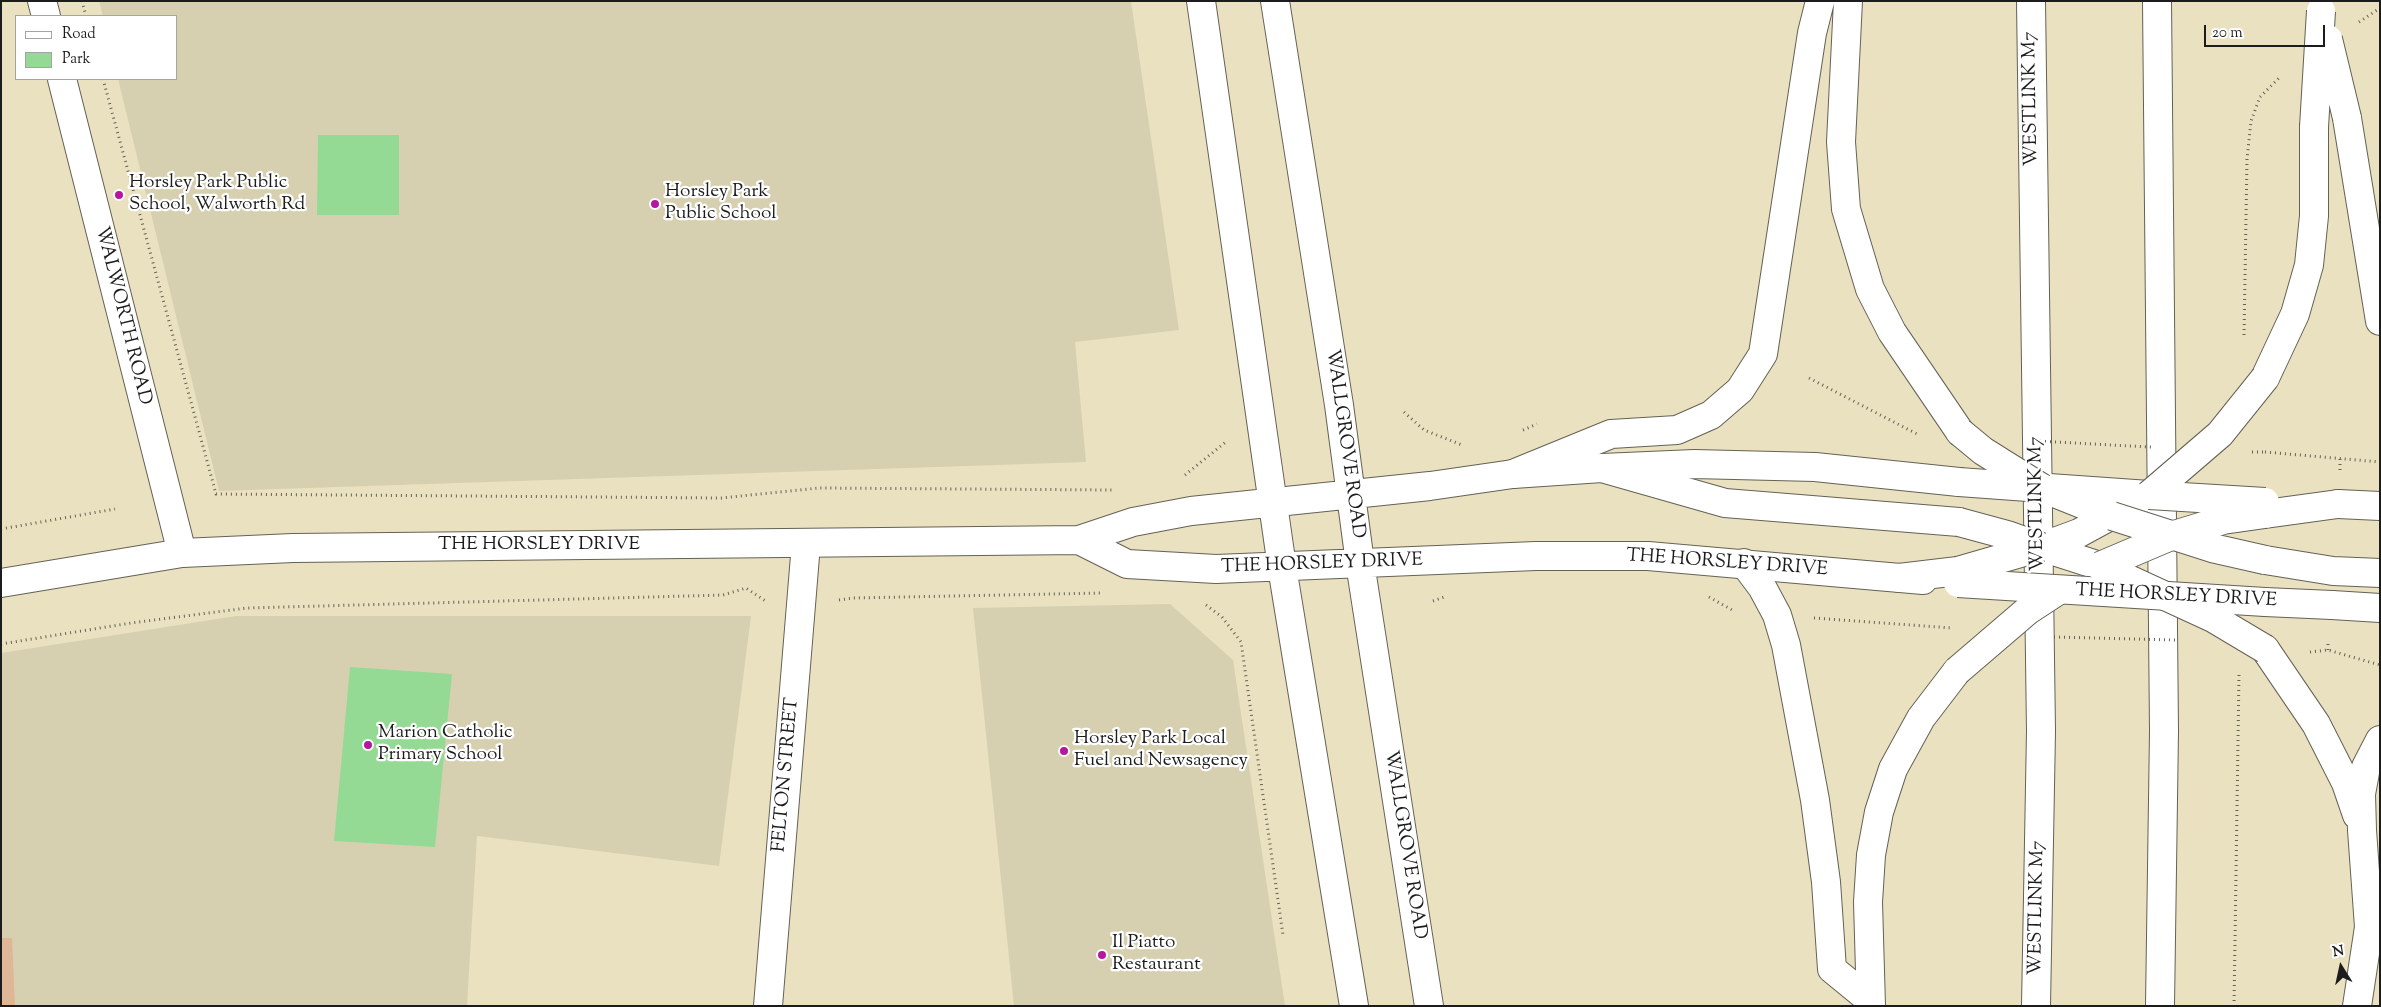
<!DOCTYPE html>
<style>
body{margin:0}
#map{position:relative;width:2381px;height:1007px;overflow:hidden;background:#eae1c0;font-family:"Sorts Mill Goudy",serif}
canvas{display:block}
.frame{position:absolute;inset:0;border:2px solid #1c1c1c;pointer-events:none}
.legend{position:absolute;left:15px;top:15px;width:162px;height:65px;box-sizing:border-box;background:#fff;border:1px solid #a4a4a4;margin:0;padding:6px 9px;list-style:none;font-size:15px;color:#1c1c1c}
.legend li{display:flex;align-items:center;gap:10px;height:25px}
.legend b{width:25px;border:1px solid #a4a4a4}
.north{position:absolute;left:2316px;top:942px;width:50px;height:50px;-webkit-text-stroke:4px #fff;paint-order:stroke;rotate:350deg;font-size:14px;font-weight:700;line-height:20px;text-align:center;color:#1c1c1c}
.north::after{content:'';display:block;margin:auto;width:18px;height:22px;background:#1c1c1c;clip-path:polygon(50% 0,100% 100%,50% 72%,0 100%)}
.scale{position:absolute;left:2204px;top:25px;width:121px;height:22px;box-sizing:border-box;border:2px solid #1c1c1c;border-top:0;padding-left:6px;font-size:15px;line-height:18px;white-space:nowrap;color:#1c1c1c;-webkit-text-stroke:4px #fff;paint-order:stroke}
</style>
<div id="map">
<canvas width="2381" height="1007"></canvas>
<div class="frame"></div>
<ul class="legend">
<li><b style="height:6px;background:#fff"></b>Road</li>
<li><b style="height:14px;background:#94da94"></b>Park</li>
</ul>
<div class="north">N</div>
<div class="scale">20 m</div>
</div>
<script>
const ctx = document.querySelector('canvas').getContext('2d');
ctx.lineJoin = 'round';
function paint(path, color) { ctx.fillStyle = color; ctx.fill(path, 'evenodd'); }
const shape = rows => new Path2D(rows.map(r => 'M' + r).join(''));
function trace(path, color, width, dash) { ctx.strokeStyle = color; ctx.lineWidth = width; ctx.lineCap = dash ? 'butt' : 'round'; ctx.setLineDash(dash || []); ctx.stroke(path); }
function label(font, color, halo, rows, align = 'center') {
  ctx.font = font + ' "Sorts Mill Goudy",serif'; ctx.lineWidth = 4.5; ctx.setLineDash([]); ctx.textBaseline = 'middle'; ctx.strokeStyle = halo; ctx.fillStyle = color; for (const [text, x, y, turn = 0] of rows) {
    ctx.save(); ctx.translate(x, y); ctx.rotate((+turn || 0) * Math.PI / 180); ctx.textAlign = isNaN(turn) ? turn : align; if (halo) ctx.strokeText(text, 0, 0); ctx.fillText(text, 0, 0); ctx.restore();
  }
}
paint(shape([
 [99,1,1131,1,1179,330,1075,342,1086,462,219,491,118,79,176,79,176,16,103,16],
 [1170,604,1233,660,1285,1006,1014,1006,973,608],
 [236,616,751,616,719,866,477,836,467,1006,1,1006,1,653]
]), '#d6d0b1');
paint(shape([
 [318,135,399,135,399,215,317,215],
 [350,667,452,674,435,847,334,841]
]), '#94da94');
paint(shape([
 [1,938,12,938,15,1006,1,1006]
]), '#ddb797');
const street = shape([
 [42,1,46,16],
 [62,79,182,553],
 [768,1006,806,544]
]);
const secondary = shape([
 [1201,1,1282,567,1354,1006],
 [1275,1,1339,405,1360,563,1429,1006],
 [2049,488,2149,495],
 [1079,540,1127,564,1216,569,1536,556,1648,556,1923,580],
 [1,583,182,553,293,548,1079,540,1133,522,1191,511,1430,486,1513,474,1602,468,1694,464,1815,467,1959,482],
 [2265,602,2332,605]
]);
const primary = shape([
 [2338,504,2380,506],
 [2332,605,2380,608]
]);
const highway = shape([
 [1848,1,1841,142,1846,209,1870,289,1892,332,1960,432],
 [2031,1,2041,731,2036,1006],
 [2157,1,2164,731,2160,1006],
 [2347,118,2380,321],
 [2265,378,2295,314,2309,265,2314,216,2314,127],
 [1602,468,1725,503,1959,522],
 [1513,474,1611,434,1677,430,1711,415,1740,390,1763,354,1812,33,1820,1],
 [2042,488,2112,516],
 [2265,514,2338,504],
 [2041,547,2079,533,2149,495],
 [2041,547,2100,566],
 [2265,560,2333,571,2380,573],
 [1744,563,1762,587,1777,615,1786,645,1815,800,1826,882,1832,969,1870,1000],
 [1899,578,1958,571],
 [2265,649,2316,724,2346,783,2357,815],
 [1871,1006,1868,902,1871,855,1879,812,1893,769,1921,718,1957,671],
 [2357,1006,2369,927,2362,830,2361,794,2366,767,2380,740]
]);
trace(street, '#646155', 30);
trace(secondary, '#646155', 30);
trace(primary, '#646155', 30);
trace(highway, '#646155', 30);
trace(shape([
 [82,1,86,16],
 [2359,22,2380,8],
 [103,79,216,494,721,498,819,488,1112,490],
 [2244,335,2247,159,2251,121,2260,97,2280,77],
 [1809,378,1917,434],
 [1404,412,1424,430,1462,445],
 [1523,430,1537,424],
 [2265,452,2380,462],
 [2340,470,2340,458],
 [1185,475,1227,441],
 [1,529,115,509],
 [1709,597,1734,611],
 [839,600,853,598,1103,593],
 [1433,601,1444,597],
 [1206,605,1222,617,1241,642,1283,935],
 [1814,618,1952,628],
 [1,644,131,623,247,608,723,595,746,588,767,602],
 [2328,650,2328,641],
 [2310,652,2328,650,2380,665],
 [2234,1006,2239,674]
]), '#646155', 3, [1, 4]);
trace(street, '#fff', 28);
trace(secondary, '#fff', 28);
trace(primary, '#fff', 28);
trace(highway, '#fff', 28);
const secondaryBridge = shape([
 [1959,482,2042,488],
 [2149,495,2265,502],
 [1958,583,2265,602]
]);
const highwayBridge = shape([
 [2328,39,2347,118],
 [2314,127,2321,11],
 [1960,432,1983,451,2042,488],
 [2149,495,2220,434,2265,378],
 [2112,516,2212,548,2265,560],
 [1959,522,2007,535,2041,547],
 [2100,566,2213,618,2265,649],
 [2100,566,2171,536,2223,520,2265,514],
 [1958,571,2041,547],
 [1957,671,2027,611,2059,590]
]);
trace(secondaryBridge, '#646155', 30, []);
trace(highwayBridge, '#646155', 30, []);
trace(shape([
 [2035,441,2151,447],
 [2252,452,2265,452],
 [2054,637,2175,640]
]), '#646155', 3, [1, 4]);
trace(secondaryBridge, '#fff', 28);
trace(highwayBridge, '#fff', 28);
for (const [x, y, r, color] of [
 [119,195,5,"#b5179e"],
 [655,204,5,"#b5179e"],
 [368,745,5,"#b5179e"],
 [1064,751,5,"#b5179e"],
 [1102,955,5,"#b5179e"]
]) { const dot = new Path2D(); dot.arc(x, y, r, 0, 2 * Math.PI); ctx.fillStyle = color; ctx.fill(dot); trace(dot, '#fff', 2); }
label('19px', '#1c1c1c', '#fff', [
 ["WESTLINK M7",2032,99,-91],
 ["WALWORTH ROAD",122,316,76],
 ["WALLGROVE ROAD",1344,444,82],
 ["WESTLINK M7",2038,504,-91],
 ["THE HORSLEY DRIVE",539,546],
 ["THE HORSLEY DRIVE",1727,564,4],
 ["THE HORSLEY DRIVE",1322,565,-2],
 ["THE HORSLEY DRIVE",2176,597,3],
 ["FELTON STREET",787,775,-85],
 ["WALLGROVE ROAD",1404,845,81],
 ["WESTLINK M7",2038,908,-89]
]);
label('19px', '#1c1c1c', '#fff', [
 ["Horsley Park Public",129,184],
 ["School, Walworth Rd",129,206],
 ["Horsley Park",665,193],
 ["Public School",665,215],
 ["Marion Catholic",378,734],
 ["Primary School",378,756],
 ["Horsley Park Local",1074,740],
 ["Fuel and Newsagency",1074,762],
 ["Il Piatto",1112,944],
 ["Restaurant",1112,966]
], 'left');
</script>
